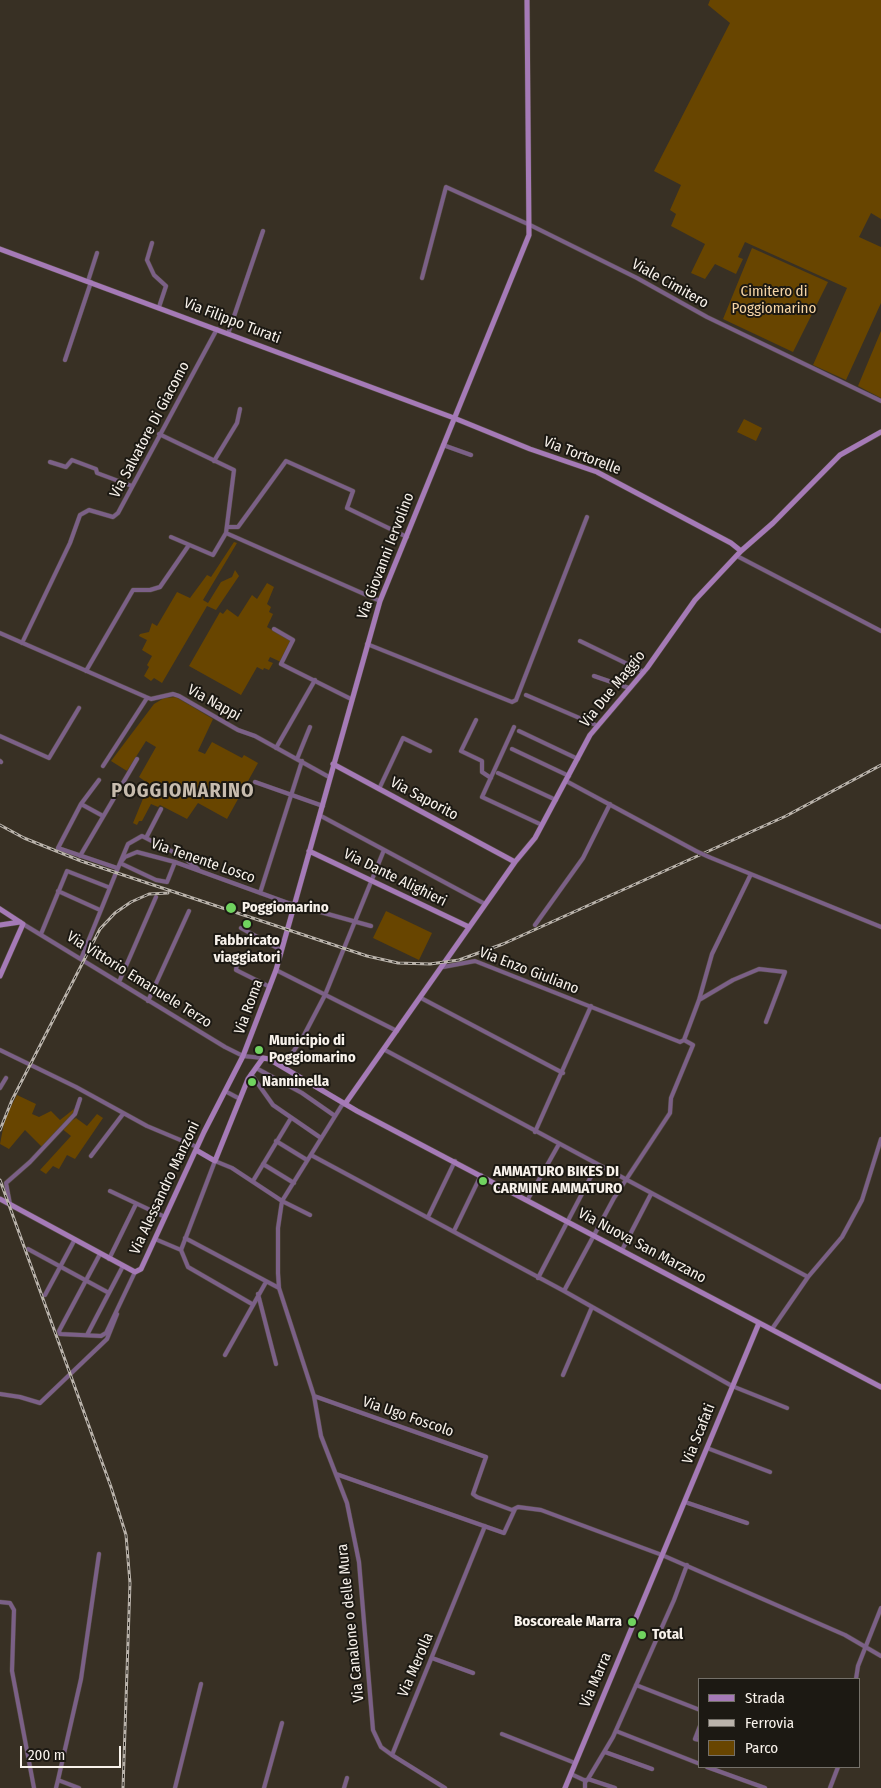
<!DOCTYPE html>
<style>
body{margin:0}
#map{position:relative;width:881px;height:1788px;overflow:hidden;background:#383024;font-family:"Fira Sans Condensed",sans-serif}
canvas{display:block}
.legend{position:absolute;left:698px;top:1678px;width:162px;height:90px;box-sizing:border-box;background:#1c1913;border:1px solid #747069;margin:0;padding:6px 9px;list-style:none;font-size:15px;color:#f8f2eb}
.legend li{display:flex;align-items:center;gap:10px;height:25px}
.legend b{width:25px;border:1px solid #747069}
.scale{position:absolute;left:20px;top:1746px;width:101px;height:22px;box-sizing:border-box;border:2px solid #f8f2eb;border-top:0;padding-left:6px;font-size:15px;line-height:18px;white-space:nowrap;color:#f8f2eb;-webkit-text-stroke:4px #1c1913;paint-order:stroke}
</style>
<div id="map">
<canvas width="881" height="1788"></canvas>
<ul class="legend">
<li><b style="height:6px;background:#a57ab7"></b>Strada</li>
<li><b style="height:6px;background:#bab3ab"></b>Ferrovia</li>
<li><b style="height:14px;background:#684500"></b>Parco</li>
</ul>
<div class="scale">200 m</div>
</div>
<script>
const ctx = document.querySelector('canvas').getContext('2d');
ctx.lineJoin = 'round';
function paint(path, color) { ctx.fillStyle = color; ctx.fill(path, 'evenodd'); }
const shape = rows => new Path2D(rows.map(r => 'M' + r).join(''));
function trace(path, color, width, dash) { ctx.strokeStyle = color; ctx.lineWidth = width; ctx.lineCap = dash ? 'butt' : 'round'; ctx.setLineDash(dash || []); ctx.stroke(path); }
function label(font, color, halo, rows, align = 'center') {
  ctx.font = font + ' "Fira Sans Condensed",sans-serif'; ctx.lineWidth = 4; ctx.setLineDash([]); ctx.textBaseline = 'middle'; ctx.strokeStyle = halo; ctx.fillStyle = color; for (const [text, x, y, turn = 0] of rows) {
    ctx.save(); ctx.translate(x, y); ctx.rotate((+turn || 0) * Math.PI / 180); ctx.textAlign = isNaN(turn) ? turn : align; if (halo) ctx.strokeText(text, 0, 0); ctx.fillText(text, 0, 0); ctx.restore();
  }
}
paint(shape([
 [710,0,881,0,881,219,871,213,859,237,881,247,881,303,846,380,813,365,847,288,745,242,738,257,743,259,736,274,715,264,705,279,691,273,705,244,671,226,676,214,670,210,681,185,654,171,730,23,708,5],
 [752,248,828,282,793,352,723,319],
 [881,331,881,398,858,386],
 [744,419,762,428,756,441,737,432],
 [234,542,237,543,203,600,208,603,221,582,232,577,235,570,239,576,216,610,207,606,162,683,154,678,151,681,144,676,149,667,147,665,152,656,142,650,147,640,139,636,140,634,149,632,152,623,157,626,177,592,190,598,207,575,211,577],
 [267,583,274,587,267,604,271,607,269,612,273,614,267,627,291,641,281,662,270,657,268,661,273,663,269,670,264,668,263,670,257,667,241,695,189,666,220,612,223,614,227,609,238,617,252,595,257,599],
 [176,697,213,719,198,751,205,754,212,742,242,758,244,755,258,763,227,819,198,803,187,819,160,805,158,807,151,804,142,821,139,821,137,825,133,823,149,784,139,777,156,747,146,741,127,771,111,761,154,704,164,698],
 [386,911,432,933,419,960,373,938],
 [17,1095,36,1104,32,1114,39,1117,51,1111,60,1120,74,1109,76,1111,70,1118,71,1121,76,1118,87,1126,97,1114,103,1118,75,1159,67,1155,59,1169,53,1166,46,1174,40,1170,71,1136,61,1128,42,1147,25,1130,9,1149,0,1144,5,1118]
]), '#684500');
const street = shape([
 [152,243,147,260,154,275,166,286,159,307],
 [422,278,446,187,530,225,637,278,707,317,881,401],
 [88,281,97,253],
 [228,334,263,231],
 [65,360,91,282],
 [159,434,234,470,226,533,380,601],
 [443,445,471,455],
 [214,461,237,423,240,409],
 [50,462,66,467,72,460,96,469,97,473,132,486],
 [228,527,238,527,286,461,353,491,347,508,407,537],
 [171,537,213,555,226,533],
 [737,556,881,631],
 [274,629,293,640,281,664,351,699],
 [0,633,146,697,151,699,173,694,179,696,238,730,255,736,329,777],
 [580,641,644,672],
 [22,643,70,543,80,515,89,510,113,517,118,513,217,329],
 [367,644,512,702,516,700,587,517],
 [86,671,133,590,150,590,160,587,189,545],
 [594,676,629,688],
 [526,695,598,726],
 [476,720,461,751,482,761,482,772,491,778],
 [514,727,482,797,542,825],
 [519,731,578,759],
 [0,736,49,758,79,708],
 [276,748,315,680],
 [512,749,569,776],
 [297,759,310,727],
 [0,761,1,762],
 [103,766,147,698],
 [498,773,556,800],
 [99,780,81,804,58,848,117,868],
 [566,781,696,851],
 [255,782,323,806],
 [379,789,403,738,430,751],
 [81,804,103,816],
 [321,816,485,904],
 [146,838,161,809],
 [80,856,137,759],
 [709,857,881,927],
 [175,862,167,882,156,880,120,863,128,844,142,836,183,857,198,869],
 [58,891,100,910],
 [260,893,302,761],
 [23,924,225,1047,243,1056,263,1058],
 [535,925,583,858,610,804],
 [241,928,281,950],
 [41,934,67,871,108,887],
 [238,957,236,970,270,987],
 [81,959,120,863,125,857,137,852,175,862,288,903,371,926],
 [443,967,475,961,680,1042,684,1040,699,1000,712,954,751,874],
 [276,970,397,1031],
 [119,982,156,897],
 [421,998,563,1073],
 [699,1000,733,980,759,969,785,972,766,1022],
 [148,1001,189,911],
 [0,1050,76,1087,147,1126,197,1147],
 [385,1050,808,1277],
 [283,1067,303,1037,325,995,384,850],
 [256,1068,302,1093,335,1116],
 [251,1074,273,1105,321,1138],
 [0,1088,6,1078],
 [225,1091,240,1099],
 [535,1132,591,1006],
 [276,1141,307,1160],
 [311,1155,564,1291,732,1386,787,1408],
 [91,1156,123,1114],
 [263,1164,294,1183],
 [253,1181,291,1118],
 [110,1191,165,1217],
 [528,1199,559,1144],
 [10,1204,6,1183,30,1162,75,1114,80,1099],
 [310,1215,282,1201,278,1228,278,1273,279,1288,314,1396,486,1457,473,1494,477,1497,512,1510,518,1507,541,1510,662,1555,845,1635,881,1656],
 [428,1217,455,1161],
 [454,1231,481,1175],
 [185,1238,279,1288],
 [155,1239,181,1250],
 [28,1249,109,1293],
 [622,1250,651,1194],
 [100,1254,59,1331,60,1334,101,1336,106,1333,135,1272],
 [109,1259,136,1204],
 [538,1278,597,1165],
 [564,1291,614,1198,670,1113,671,1098,693,1045,684,1040],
 [258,1294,276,1364],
 [45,1295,74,1241],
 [252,1304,188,1267,181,1250,215,1161,232,1168,282,1201,342,1105,345,1104],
 [772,1329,808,1277,842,1237,862,1200,881,1139],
 [87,1335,123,1266],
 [225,1355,266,1282],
 [563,1375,592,1307],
 [0,1394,20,1397,40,1403,107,1339,117,1314],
 [314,1396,321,1436,347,1503,359,1562,373,1730,381,1747,392,1755],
 [707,1448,770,1472],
 [336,1474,504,1533,515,1509],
 [685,1502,747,1523],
 [0,1602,10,1603,14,1610,12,1671,34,1788],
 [432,1658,473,1673],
 [856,1679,858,1666,881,1608],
 [636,1685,700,1710],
 [700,1726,695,1739,700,1740],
 [616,1731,700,1764],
 [502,1734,575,1763],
 [605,1752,652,1769],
 [707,1767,765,1788],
 [571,1774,586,1781,588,1779,613,1737,674,1600,687,1565],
 [588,1779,615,1788],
 [58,1780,81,1679,99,1554],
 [585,1780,585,1788],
 [56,1788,58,1780,79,1788],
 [175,1788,201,1684],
 [264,1788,282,1723],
 [344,1788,347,1778],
 [445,1788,392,1755,485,1526],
 [830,1788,838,1767]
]);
const secondary = shape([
 [0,249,454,418,530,449,597,472,731,543,741,551],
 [333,764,515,862],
 [309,851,469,927],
 [0,909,23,924,0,976],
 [0,925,20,922],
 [345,1104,515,862,535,838,590,735,647,668,695,600,741,551,773,523,840,455,881,432],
 [196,1150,215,1161,248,1079,263,1058,269,1059,357,1111,881,1387],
 [0,1199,135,1272,141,1269,204,1132,243,1056,276,970,380,601,529,235,527,0],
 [565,1788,759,1323]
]);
trace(street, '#534b40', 5);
trace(secondary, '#534b40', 6);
trace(street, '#7b6087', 4);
trace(secondary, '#a57ab7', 5);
const rail = shape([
 [0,825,24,838,81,861,367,956,398,963,430,964,459,960,503,944,786,816,881,765],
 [0,1130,12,1100,100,929,115,913,131,902,149,894,168,893],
 [0,1180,111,1487,126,1535,130,1583,123,1788]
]);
trace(rail, '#bab3ab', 3);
trace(rail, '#1c1913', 1, [4]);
const streetBridge = shape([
 [696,851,709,857]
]);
trace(streetBridge, '#534b40', 5, []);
trace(streetBridge, '#7b6087', 4);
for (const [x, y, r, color] of [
 [231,908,6,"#70d35f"],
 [247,924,5,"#70d35f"],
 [259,1050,5,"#70d35f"],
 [252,1082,5,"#70d35f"],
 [483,1181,5,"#70d35f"],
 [632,1622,5,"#70d35f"],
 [642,1635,5,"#70d35f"]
]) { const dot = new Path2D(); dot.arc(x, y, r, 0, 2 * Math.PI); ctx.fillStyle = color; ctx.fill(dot); trace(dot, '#1c1913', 2); }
label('15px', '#f8f2eb', '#1c1913', [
 ["Viale Cimitero",670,284,29],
 ["Via Filippo Turati",232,321,21],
 ["Via Salvatore Di Giacomo",150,430,-62],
 ["Via Tortorelle",582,456,21],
 ["Via Giovanni Iervolino",386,556,-69],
 ["Via Due Maggio",613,689,-51],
 ["Via Nappi",214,703,29],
 ["Via Saporito",424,799,28],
 ["Via Tenente Losco",203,861,19],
 ["Via Dante Alighieri",395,878,26],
 ["Via Enzo Giuliano",529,971,21],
 ["Via Vittorio Emanuele Terzo",139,980,32],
 ["Via Roma",249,1007,-70],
 ["Via Alessandro Manzoni",165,1188,-65],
 ["Via Nuova San Marzano",642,1246,28],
 ["Via Ugo Foscolo",408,1417,19],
 ["Via Scafati",699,1434,-68],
 ["Via Canalone o delle Mura",351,1623,-96],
 ["Via Merolla",416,1665,-67],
 ["Via Marra",596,1680,-67]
]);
label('15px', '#f6d5a6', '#1c1913', [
 ["Cimitero di",774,292],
 ["Poggiomarino",774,309]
]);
label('bold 15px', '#f8f2eb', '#1c1913', [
 ["Poggiomarino",242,908],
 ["Fabbricato",247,941,"center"],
 ["viaggiatori",247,958,"center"],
 ["Municipio di",269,1041],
 ["Poggiomarino",269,1058],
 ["Nanninella",262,1082],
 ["AMMATURO BIKES DI",493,1172],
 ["CARMINE AMMATURO",493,1189],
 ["Boscoreale Marra",622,1622,"right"],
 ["Total",652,1635]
], 'left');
ctx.letterSpacing = '1px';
label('bold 20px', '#c7bcae', '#1c1913', [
 ["POGGIOMARINO",183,791]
]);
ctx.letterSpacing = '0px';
</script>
